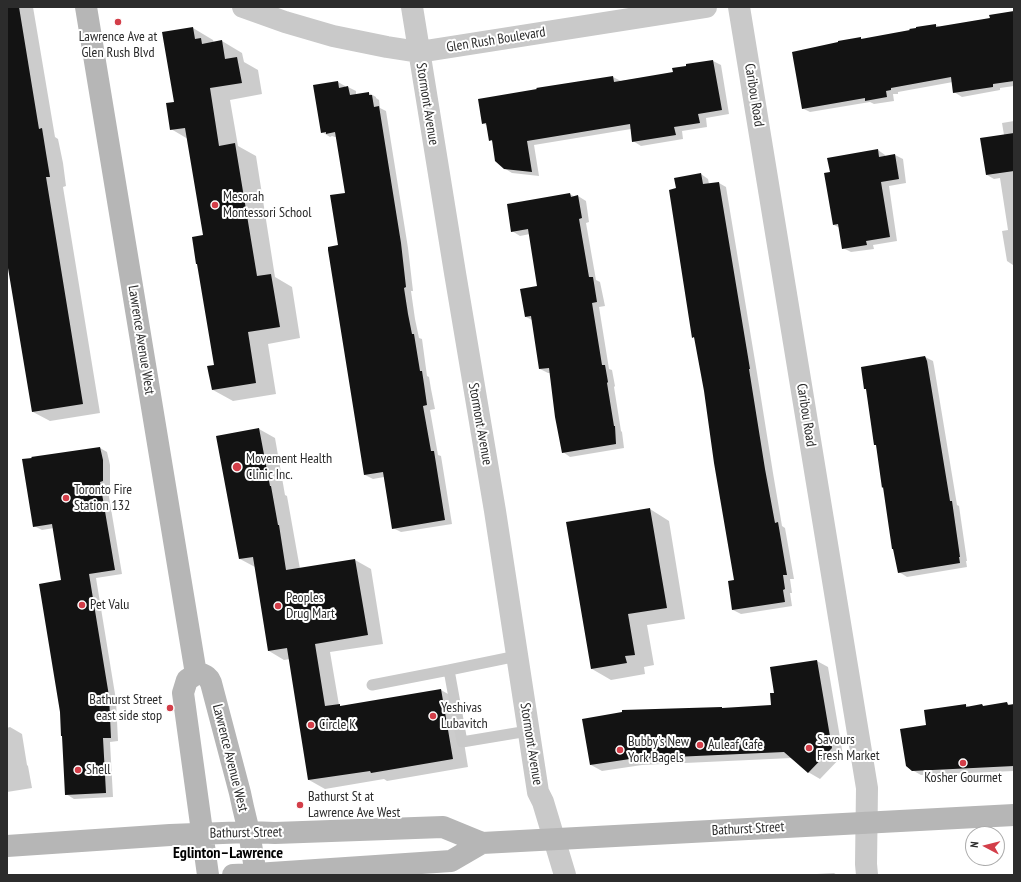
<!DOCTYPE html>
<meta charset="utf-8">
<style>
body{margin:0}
#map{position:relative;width:1021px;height:882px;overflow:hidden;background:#fff;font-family:"PT Sans Narrow",sans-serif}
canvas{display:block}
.frame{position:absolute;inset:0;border:8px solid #2c2c2c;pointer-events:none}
.north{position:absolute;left:965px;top:826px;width:40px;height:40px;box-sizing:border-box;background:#fff;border:1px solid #ababab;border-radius:50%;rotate:277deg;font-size:11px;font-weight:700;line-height:16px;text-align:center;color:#2c2c2c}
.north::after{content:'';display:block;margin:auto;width:14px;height:18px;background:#d33e49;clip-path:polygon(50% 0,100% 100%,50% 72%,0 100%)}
</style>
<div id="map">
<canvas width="1021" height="882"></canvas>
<div class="frame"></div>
<div class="north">N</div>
</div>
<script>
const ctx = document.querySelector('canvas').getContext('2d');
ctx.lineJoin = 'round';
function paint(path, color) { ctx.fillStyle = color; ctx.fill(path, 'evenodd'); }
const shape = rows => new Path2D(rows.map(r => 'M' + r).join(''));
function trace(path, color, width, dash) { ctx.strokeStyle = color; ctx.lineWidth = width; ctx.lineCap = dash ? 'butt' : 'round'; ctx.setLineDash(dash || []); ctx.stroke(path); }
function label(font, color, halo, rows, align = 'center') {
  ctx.font = font + ' "PT Sans Narrow",sans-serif'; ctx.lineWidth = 4; ctx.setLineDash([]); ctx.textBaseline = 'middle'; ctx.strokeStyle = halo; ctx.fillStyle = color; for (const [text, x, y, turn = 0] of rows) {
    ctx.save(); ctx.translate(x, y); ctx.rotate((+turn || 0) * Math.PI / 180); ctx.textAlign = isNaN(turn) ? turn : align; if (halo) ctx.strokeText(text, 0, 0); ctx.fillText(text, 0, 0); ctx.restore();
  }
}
paint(shape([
 [7,7,33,7,55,137,58,139,63,163,66,186,63,187,100,413,50,421,33,412,7,254],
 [1014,12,1014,86,1000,88,1000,90,962,97,954,92,953,82,898,92,898,94,893,94,894,101,874,104,870,102,810,112,802,108,860,38,864,40,936,25,940,27,991,19],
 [193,28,213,40,214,43,222,41,242,53,244,62,258,70,262,94,230,100,238,146,256,156,275,277,292,287,300,338,268,344,276,394,233,401,213,390,215,365,204,236,188,139,171,129,175,103],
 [713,61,721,65,729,114,706,118,707,127,682,131,683,139,641,146,633,141,631,129,534,145,539,176,512,173,504,168,493,142,490,140,488,126,483,123,538,90,538,89,613,77,621,81,674,73,687,67,687,65],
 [338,82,345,86,345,87,348,87,356,91,356,95,369,93,376,97,376,98,379,100,380,108,386,111,408,248,413,291,411,291,415,319,419,338,422,339,427,376,429,377,431,389,435,409,430,410,438,455,441,456,452,524,401,532,393,528,384,477,373,479,365,475,339,246,346,194,337,137,335,137,332,136,330,137,322,132],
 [1014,121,1014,272,1013,265,1007,261,1002,231,1008,230,1000,178,994,179,987,175,1004,135,1002,123],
 [878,150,885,155,886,157,895,155,903,159,906,183,889,186,897,241,873,245,874,249,851,252,843,248,840,228,834,225],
 [701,174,708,179,709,184,719,183,726,187,757,373,773,473,782,526,785,528,794,579,790,579,792,593,790,593,792,606,741,614,733,610,735,581,705,390,696,338,693,337,677,189],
 [570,194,575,197,578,196,586,201,589,222,586,223,596,280,600,282,605,306,599,307,609,369,612,370,615,386,614,387,621,431,622,432,624,448,570,457,563,452,550,373,548,373,540,369,532,320,526,317,538,287,530,234,520,236,512,231],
 [925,357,933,361,934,366,957,505,959,506,967,561,966,561,967,567,907,577,899,572],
 [259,429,275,438,285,495,287,496,300,569,355,560,371,569,383,644,330,652,339,705,342,707,441,690,457,699,468,767,387,781,384,779,325,789,309,780,290,659,284,660,269,651,255,567,240,559,217,437],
 [100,448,107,452,110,465,110,485,107,485,122,574,96,578,116,700,118,741,110,742,113,797,74,799,66,794,62,581,54,528,42,530,34,526],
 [650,509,669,521,685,619,647,625,654,665,644,667,645,674,611,680,592,669],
 [817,661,828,667,843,755,820,779,808,772,792,758,642,765,602,771,591,765,722,708,723,709,773,706,775,693],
 [1007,703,1011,706,1014,705,1014,771,921,775,912,770,927,726,966,705,969,707,982,705,985,707],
 [10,727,22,734,27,765,28,766,32,788,7,792,7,728],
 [834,873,837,875,799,875]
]), '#0003');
paint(shape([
 [7,7,19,7,39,129,42,128,46,153,50,177,46,177,83,404,32,412,7,262],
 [1014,11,1014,81,993,84,993,87,953,93,951,77,891,88,891,90,886,91,887,97,865,101,865,98,802,109,792,52,838,42,838,41,861,37,861,39,910,30,909,29,916,28,916,27,936,24,936,27,990,18,989,15],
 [193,27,195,39,201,38,202,44,222,40,225,59,237,57,242,83,210,88,219,146,235,143,257,276,271,274,280,327,248,332,256,383,212,390,207,366,214,365,197,264,196,264,192,237,203,235,185,128,170,130,166,103,174,102,162,32],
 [713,60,722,110,698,114,700,123,674,127,676,135,632,142,630,124,527,141,532,172,504,169,495,161,492,140,489,141,486,123,482,124,478,99,537,89,536,88,613,76,614,82,673,72,672,68,686,66,686,64],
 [338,81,339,88,348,86,350,95,369,92,369,95,372,95,374,107,379,106,401,243,406,287,404,288,408,314,412,334,414,334,420,371,422,371,424,384,427,405,423,406,431,451,434,451,445,520,392,529,383,472,364,475,328,250,328,247,338,245,330,195,345,193,335,132,326,134,326,132,321,133,313,85],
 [1014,133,1014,171,986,175,980,138],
 [878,149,879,157,895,154,899,179,881,182,890,237,866,241,867,245,842,249,838,224,833,225,828,196,824,173,830,172,827,158],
 [701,173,703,184,719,182,750,369,749,369,765,469,775,523,778,522,787,575,783,575,785,589,783,590,785,602,732,610,728,581,734,580,714,463,704,391,694,337,692,338,669,190,676,188,674,178],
 [570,193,571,197,578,195,582,218,579,219,589,277,593,277,597,302,592,303,602,365,605,365,608,382,607,383,614,426,615,426,616,444,562,453,555,417,549,368,539,369,531,316,525,317,520,289,537,286,528,229,511,232,507,204],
 [925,356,927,361,950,501,952,501,960,557,959,557,960,563,898,573,893,549,892,549,883,487,882,488,876,445,874,445,866,389,864,389,861,367],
 [259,428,270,486,271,486,278,525,279,525,286,570,355,559,368,635,315,644,325,706,340,704,340,706,441,689,453,759,371,773,370,771,308,780,287,648,268,651,253,557,239,559,216,436],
 [100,447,103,460,103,481,100,482,115,570,89,574,109,696,111,738,103,738,106,793,65,795,62,736,61,736,60,712,39,584,61,580,52,524,33,527,22,459,32,458,31,457],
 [650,508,667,608,628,614,635,655,625,656,627,663,591,669,566,522],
 [817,660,832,748,808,773,784,752,630,759,590,765,582,719,622,712,622,710,722,707,722,708,771,705,770,693,774,693,770,667],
 [1007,702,1008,705,1014,704,1014,766,912,771,906,766,900,729,926,725,924,710,966,704,966,707,982,704,983,706]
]), '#131313');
trace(shape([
 [517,656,449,670,462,742,528,731],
 [372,685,449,670]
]), '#c9c9c9', 11);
trace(shape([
 [243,7,285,22,333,36,387,47,419,52,706,7],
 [412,7,455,273,495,511,538,792,543,802,565,875],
 [739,7,867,788,866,864,867,875]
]), '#c9c9c9', 22);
trace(shape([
 [86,7,196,674],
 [7,846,170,835,249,832,275,833,443,827,482,843,1014,815],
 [208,875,183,693,187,680,196,674,202,674,206,676,209,679,211,683,240,793,243,807,249,832,256,875],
 [233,875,256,874,451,861,482,843]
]), '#b6b6b6', 22);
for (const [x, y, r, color] of [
 [118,22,4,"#d33e49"],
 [215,205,4,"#d33e49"],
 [237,467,5,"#d33e49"],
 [66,498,4,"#d33e49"],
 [82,605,4,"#d33e49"],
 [278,606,4,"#d33e49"],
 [170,708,4,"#d33e49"],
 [433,716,4,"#d33e49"],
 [311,725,4,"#d33e49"],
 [700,745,4,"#d33e49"],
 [809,748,4,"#d33e49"],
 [620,750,4,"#d33e49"],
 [963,763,4,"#d33e49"],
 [78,770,4,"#d33e49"],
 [300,805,4,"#d33e49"]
]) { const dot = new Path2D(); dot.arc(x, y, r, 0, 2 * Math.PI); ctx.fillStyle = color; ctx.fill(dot); trace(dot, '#fff', 1.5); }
label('14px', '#2c2c2c', '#fff', [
 ["Lawrence Ave at",118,37,"center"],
 ["Glen Rush Blvd",118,53,"center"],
 ["Mesorah",223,197],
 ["Montessori School",223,213],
 ["Movement Health",246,459],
 ["Clinic Inc.",246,475],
 ["Toronto Fire",74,490],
 ["Station 132",74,506],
 ["Peoples",286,598],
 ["Drug Mart",286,614],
 ["Pet Valu",90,605],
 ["Bathurst Street",162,700,"right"],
 ["east side stop",162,716,"right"],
 ["Yeshivas",441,708],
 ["Lubavitch",441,724],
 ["Circle K",319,725],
 ["Savours",817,740],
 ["Fresh Market",817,756],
 ["Bubby's New",628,742],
 ["York Bagels",628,758],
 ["Auleaf Cafe",708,745],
 ["Shell",86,770],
 ["Kosher Gourmet",963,778,"center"],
 ["Bathurst St at",308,797],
 ["Lawrence Ave West",308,813]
], 'left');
label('14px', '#2c2c2c', '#fff', [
 ["Glen Rush Boulevard",496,40,-9],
 ["Caribou Road",754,95,81],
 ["Stormont Avenue",427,104,81],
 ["Lawrence Avenue West",141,340,81],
 ["Caribou Road",806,415,81],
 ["Stormont Avenue",480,424,80],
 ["Stormont Avenue",531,744,81],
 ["Lawrence Avenue West",230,758,76],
 ["Bathurst Street",748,829,-3],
 ["Bathurst Street",246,833,-1]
]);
label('bold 16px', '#000', '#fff', [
 ["Eglinton–Lawrence",228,853]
]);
</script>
